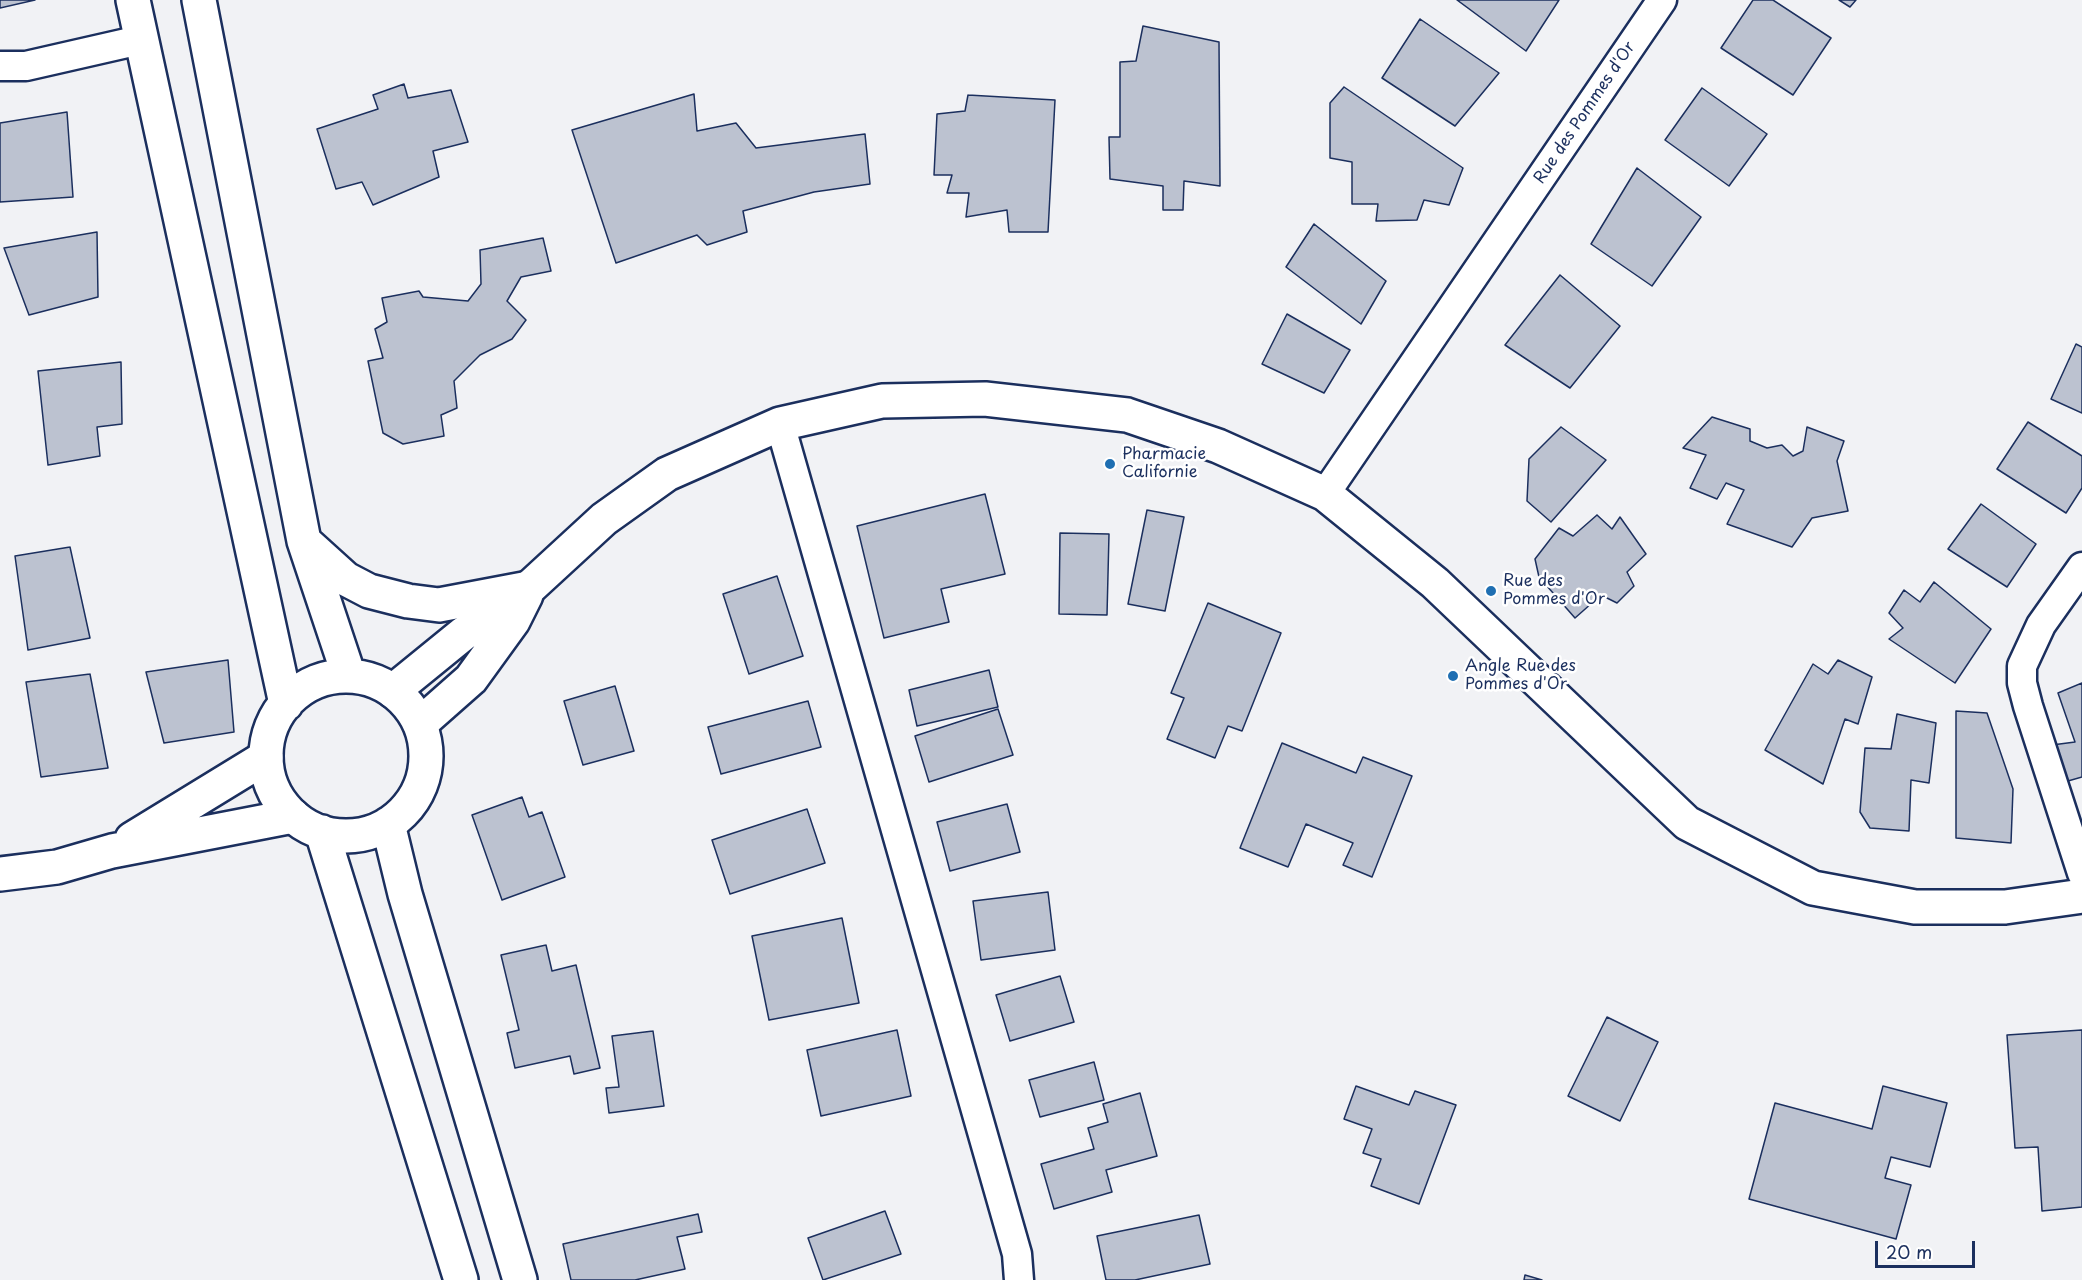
<!DOCTYPE html>
<style>
body{margin:0}
#map{position:relative;width:2082px;height:1280px;overflow:hidden;background:#f1f2f5;font-family:"Playpen Sans",sans-serif}
canvas{display:block}
.scale{position:absolute;left:1875px;top:1241px;width:100px;height:27px;box-sizing:border-box;border:3px solid #1b2f5e;border-top:0;padding-left:8px;font-size:18px;line-height:21px;white-space:nowrap;color:#1b2f5e;-webkit-text-stroke:4px #fff;paint-order:stroke}
</style>
<div id="map">
<canvas width="2082" height="1280"></canvas>
<div class="scale">20 m</div>
</div>
<script>
const ctx = document.querySelector('canvas').getContext('2d');
ctx.lineJoin = 'round';
function paint(path, color) { ctx.fillStyle = color; ctx.fill(path, 'evenodd'); }
const shape = rows => new Path2D(rows.map(r => 'M' + r).join(''));
function trace(path, color, width, dash) { ctx.strokeStyle = color; ctx.lineWidth = width; ctx.lineCap = dash ? 'butt' : 'round'; ctx.setLineDash(dash || []); ctx.stroke(path); }
function label(font, color, halo, rows, align = 'center') {
  ctx.font = font + ' "Playpen Sans",sans-serif'; ctx.lineWidth = 5; ctx.setLineDash([]); ctx.textBaseline = 'middle'; ctx.strokeStyle = halo; ctx.fillStyle = color; for (const [text, x, y, turn = 0] of rows) {
    ctx.save(); ctx.translate(x, y); ctx.rotate((+turn || 0) * Math.PI / 180); ctx.textAlign = isNaN(turn) ? turn : align; if (halo) ctx.strokeText(text, 0, 0); ctx.fillText(text, 0, 0); ctx.restore();
  }
}
const building = shape([
 [0,0,35,0,0,8,0,0],
 [1457,0,1559,0,1526,51,1457,0],
 [1753,0,1773,0,1831,38,1793,95,1721,48,1753,0],
 [1839,0,1856,0,1850,7,1839,0],
 [1420,19,1499,73,1455,126,1382,78,1420,19],
 [1143,26,1219,42,1220,186,1184,181,1183,210,1163,210,1163,186,1110,179,1109,137,1120,137,1120,62,1136,61,1143,26],
 [404,84,408,98,451,90,468,142,433,151,439,177,373,205,362,182,336,189,317,129,378,109,373,95,404,84],
 [1344,87,1463,168,1449,205,1424,200,1417,220,1376,221,1378,204,1352,204,1352,162,1330,158,1330,103,1344,87],
 [1702,88,1767,134,1729,186,1665,140,1702,88],
 [694,94,697,131,736,123,756,148,865,134,870,184,814,192,743,211,747,232,707,245,697,235,616,263,572,130,694,94],
 [968,95,1055,100,1048,232,1009,232,1007,210,966,217,969,193,947,193,952,175,934,175,937,114,965,111,968,95],
 [67,112,73,197,0,202,0,123,67,112],
 [1637,168,1701,217,1652,286,1591,244,1637,168],
 [1314,224,1386,281,1361,324,1286,267,1314,224],
 [97,232,98,297,29,315,4,248,97,232],
 [543,238,551,271,521,277,507,301,526,320,512,339,480,355,454,381,457,408,441,415,444,436,403,444,383,433,368,361,383,358,375,329,387,322,382,298,419,291,423,297,468,301,481,284,480,250,543,238],
 [1560,275,1620,326,1570,388,1505,345,1560,275],
 [1287,314,1350,350,1324,393,1262,364,1287,314],
 [2076,344,2082,347,2082,413,2051,399,2076,344],
 [121,362,122,424,97,427,100,456,48,465,38,371,121,362],
 [1712,417,1750,429,1750,441,1767,448,1782,445,1793,456,1803,451,1807,427,1844,441,1837,461,1848,511,1812,518,1792,547,1727,524,1744,490,1726,483,1717,499,1690,488,1706,455,1683,448,1712,417],
 [2028,422,2082,456,2082,488,2066,513,1997,469,2028,422],
 [1561,427,1606,460,1551,522,1527,501,1529,459,1561,427],
 [985,494,1005,574,941,589,949,622,884,638,857,526,985,494],
 [1981,504,2036,544,2007,587,1948,549,1981,504],
 [1147,510,1184,517,1165,611,1128,604,1147,510],
 [1597,515,1612,529,1620,517,1646,554,1627,572,1634,586,1617,603,1601,595,1575,618,1539,577,1535,559,1559,528,1573,536,1597,515],
 [1060,533,1109,534,1107,615,1059,614,1060,533],
 [70,547,90,638,28,650,15,556,70,547],
 [777,576,803,656,749,674,723,594,777,576],
 [1934,582,1991,629,1955,683,1889,639,1903,628,1889,613,1904,590,1920,602,1934,582],
 [1208,603,1281,633,1242,731,1228,726,1215,758,1167,739,1184,698,1171,693,1208,603],
 [228,660,234,732,164,743,146,672,228,660],
 [1838,660,1872,677,1858,724,1845,719,1823,784,1765,750,1813,664,1828,674,1838,660],
 [989,670,998,707,917,726,909,690,989,670],
 [90,674,108,768,41,777,26,682,90,674],
 [2082,683,2082,777,2068,781,2052,745,2075,742,2058,693,2082,683],
 [615,686,634,751,583,765,564,701,615,686],
 [808,701,821,747,721,774,708,727,808,701],
 [998,709,1013,755,929,782,915,736,998,709],
 [1956,711,1987,713,2013,789,2011,843,1956,838,1956,711],
 [1897,714,1936,723,1929,783,1911,780,1909,831,1870,828,1860,812,1865,748,1891,749,1897,714],
 [1282,743,1356,773,1363,757,1412,776,1372,877,1343,865,1353,843,1306,824,1288,867,1240,848,1282,743],
 [522,797,529,817,542,812,565,877,502,900,472,815,522,797],
 [1007,804,1020,852,950,871,937,822,1007,804],
 [807,809,825,863,730,894,712,840,807,809],
 [1048,892,1055,950,981,960,973,901,1048,892],
 [842,918,859,1003,769,1020,752,936,842,918],
 [546,945,552,971,576,965,600,1068,574,1074,570,1056,515,1068,507,1033,519,1030,501,955,546,945],
 [1060,976,1074,1022,1010,1041,996,995,1060,976],
 [1607,1017,1658,1042,1620,1121,1568,1096,1607,1017],
 [897,1030,911,1096,821,1116,807,1050,897,1030],
 [2082,1030,2082,1207,2042,1211,2038,1147,2015,1148,2007,1035,2082,1030],
 [653,1031,664,1106,609,1113,606,1088,619,1087,612,1036,653,1031],
 [1094,1062,1104,1100,1040,1117,1029,1080,1094,1062],
 [1356,1086,1409,1105,1415,1091,1456,1105,1419,1204,1371,1186,1381,1159,1363,1153,1372,1129,1344,1119,1356,1086],
 [1883,1086,1947,1103,1930,1167,1891,1157,1885,1178,1911,1185,1896,1239,1749,1199,1775,1103,1872,1129,1883,1086],
 [1140,1093,1157,1156,1106,1170,1112,1192,1054,1209,1041,1164,1094,1149,1088,1128,1108,1122,1103,1104,1140,1093],
 [885,1211,901,1254,823,1280,808,1238,885,1211],
 [698,1214,702,1232,677,1237,685,1269,635,1280,571,1280,563,1244,698,1214],
 [1199,1215,1210,1264,1135,1280,1106,1280,1097,1236,1199,1215],
 [1525,1275,1542,1280,1524,1280,1525,1275]
]);
paint(building, '#bcc2d0');
trace(building, '#1b2f5e', 1.5);
const street = shape([
 [0,66,26,66,140,40],
 [780,424,1017,1254,1019,1280],
 [1325,494,1662,0],
 [2082,567,2041,625,2022,666,2022,683,2028,706,2082,873]
]);
const secondary = shape([
 [393,691,463,634,529,588,604,519,667,474,780,424,882,401,985,399,1127,415,1218,446,1325,494,1435,583,1687,823,1813,888,1915,907,2005,907,2082,896],
 [420,724,471,679,513,621,526,595],
 [132,839,266,757],
 [0,874,57,867,112,851,293,816]
]);
const primary = shape([
 [133,0,286,704],
 [199,0,304,541,349,676],
 [304,541,346,579,369,591,408,601,439,605,529,588],
 '266 756a80 80 0 1 1 160 0a80 80 0 1 1-160 0Z',
 [388,824,405,894,520,1280],
 [322,832,461,1280]
]);
trace(street, '#1b2f5e', 33);
trace(secondary, '#1b2f5e', 38);
trace(primary, '#1b2f5e', 38);
trace(street, '#fff', 28);
trace(secondary, '#fff', 33);
trace(primary, '#fff', 33);
for (const [x, y, r, color] of [
 [1110,464,6,"#1f6fb2"],
 [1491,591,6,"#1f6fb2"],
 [1453,676,6,"#1f6fb2"]
]) { const dot = new Path2D(); dot.arc(x, y, r, 0, 2 * Math.PI); ctx.fillStyle = color; ctx.fill(dot); trace(dot, '#fff', 2); }
label('16px', '#1b2f5e', '#fff', [
 ["Rue des Pommes d'Or",1585,113,-56]
]);
label('16px', '#1b2f5e', '#fff', [
 ["Pharmacie",1122,455],
 ["Californie",1122,473],
 ["Rue des",1503,582],
 ["Pommes d'Or",1503,600],
 ["Angle Rue des",1465,667],
 ["Pommes d'Or",1465,685]
], 'left');
</script>
